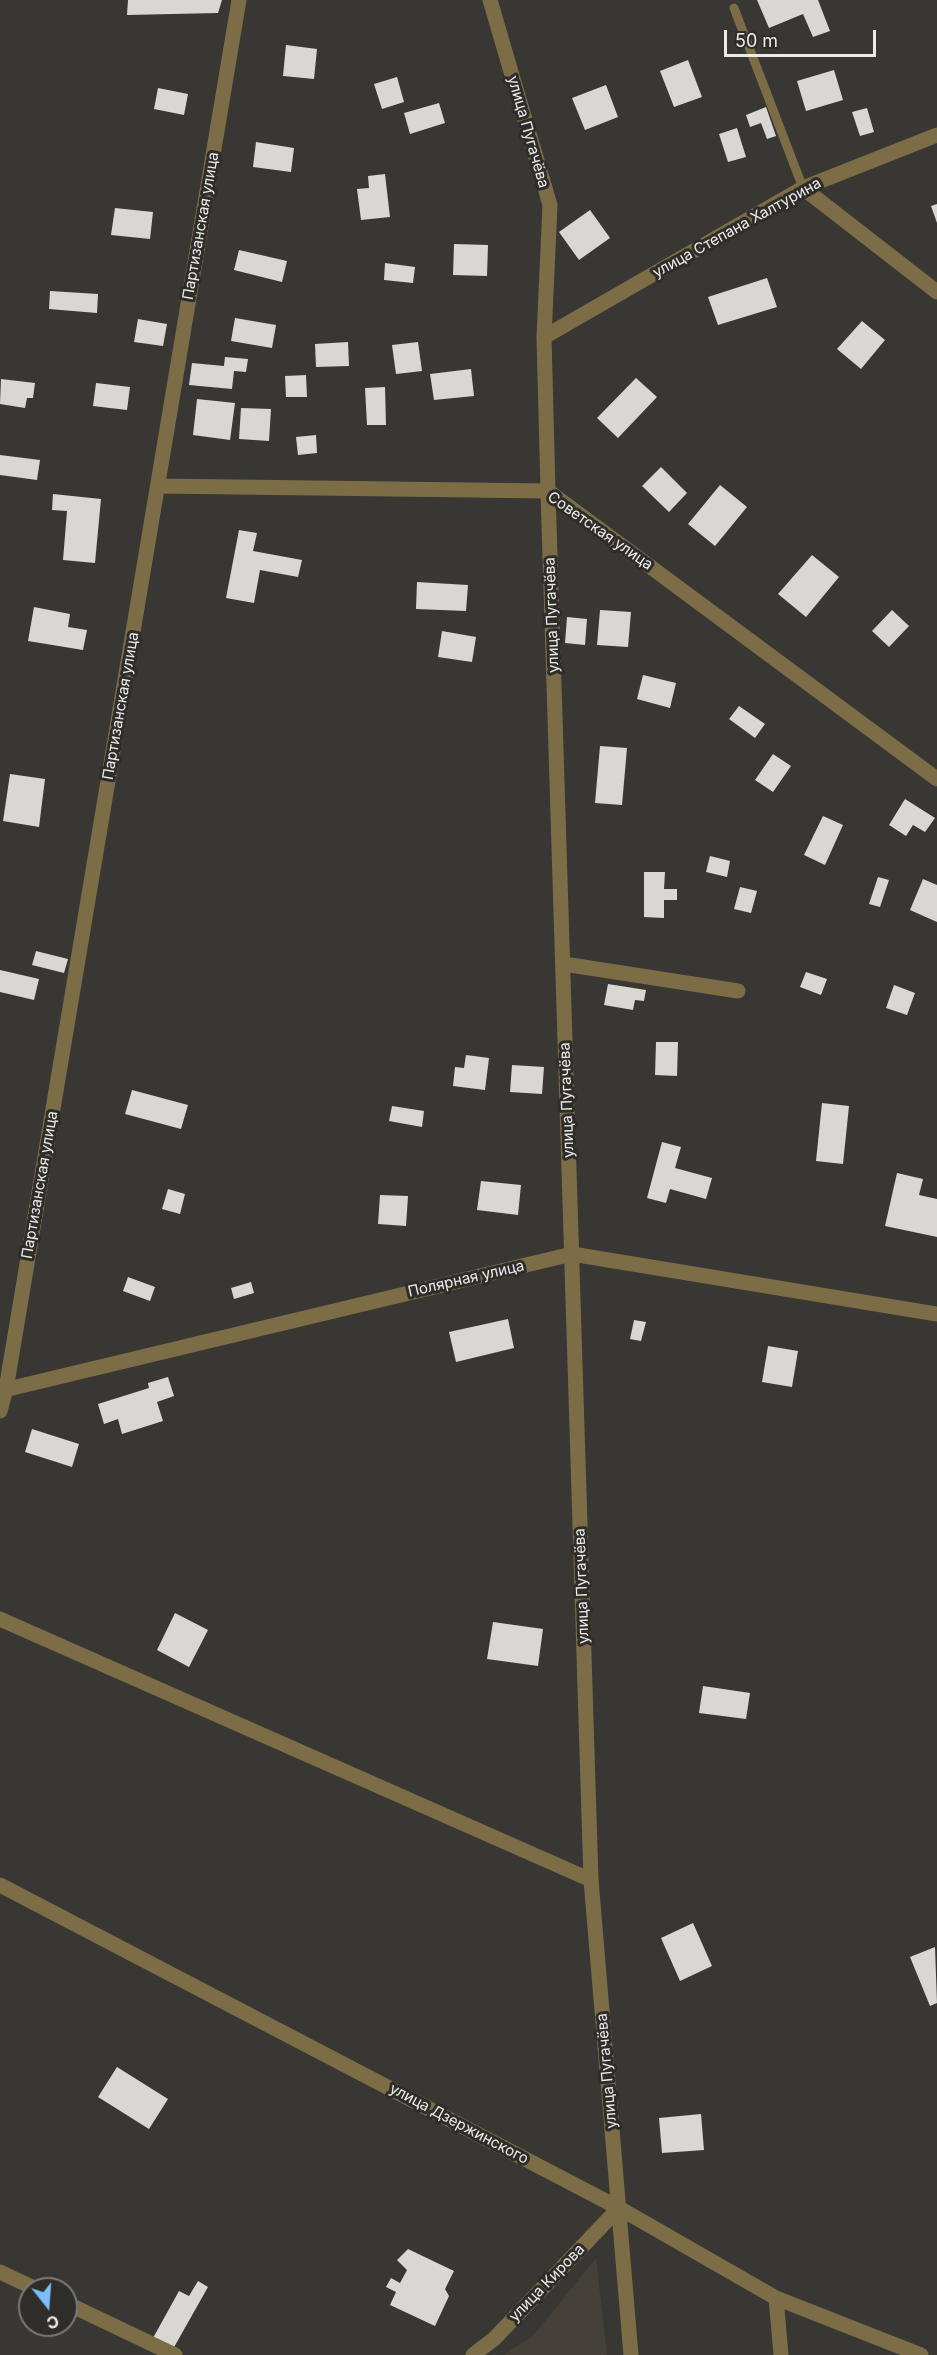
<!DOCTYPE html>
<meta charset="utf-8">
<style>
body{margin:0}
#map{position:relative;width:937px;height:2355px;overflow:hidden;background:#393734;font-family:Inter,sans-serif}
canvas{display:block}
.north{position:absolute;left:18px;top:2277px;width:60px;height:60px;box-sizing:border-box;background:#2e2d2a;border:2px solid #7a7976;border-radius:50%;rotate:163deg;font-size:16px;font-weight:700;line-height:24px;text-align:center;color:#ecebe9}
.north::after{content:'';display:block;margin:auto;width:21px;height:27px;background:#7cbef9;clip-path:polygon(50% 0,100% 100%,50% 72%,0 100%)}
.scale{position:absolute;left:724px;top:30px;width:152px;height:27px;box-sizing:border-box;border:3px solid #ecebe9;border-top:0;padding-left:8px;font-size:18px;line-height:21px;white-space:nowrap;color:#ecebe9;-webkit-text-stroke:4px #2e2d2a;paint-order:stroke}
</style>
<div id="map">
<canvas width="937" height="2355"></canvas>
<div class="north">С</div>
<div class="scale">50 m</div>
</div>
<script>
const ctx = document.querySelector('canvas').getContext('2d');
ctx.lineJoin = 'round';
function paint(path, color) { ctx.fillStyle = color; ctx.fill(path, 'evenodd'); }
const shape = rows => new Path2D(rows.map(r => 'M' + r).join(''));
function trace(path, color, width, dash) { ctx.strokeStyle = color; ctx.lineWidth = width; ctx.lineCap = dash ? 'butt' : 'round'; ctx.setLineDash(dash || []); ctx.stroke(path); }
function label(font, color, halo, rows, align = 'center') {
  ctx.font = font + ' Inter,sans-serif'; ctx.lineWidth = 6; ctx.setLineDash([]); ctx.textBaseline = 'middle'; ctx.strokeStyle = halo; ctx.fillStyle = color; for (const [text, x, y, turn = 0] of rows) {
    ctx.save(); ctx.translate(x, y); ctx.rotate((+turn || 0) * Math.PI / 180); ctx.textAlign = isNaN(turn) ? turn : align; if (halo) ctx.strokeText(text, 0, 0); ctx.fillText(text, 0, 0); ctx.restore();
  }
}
paint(shape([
 [596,2258,607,2355,504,2355,533,2336]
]), '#454138');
paint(shape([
 [128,0,222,0,218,13,127,15],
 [757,0,818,0,830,31,813,37,803,14,769,28],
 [286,45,317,49,314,79,283,76],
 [688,60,702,97,674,107,660,71],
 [834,70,843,100,806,111,797,81],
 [397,77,404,102,382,109,374,84],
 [606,85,618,117,585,130,572,98],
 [158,88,188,94,184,115,154,109],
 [439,103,445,123,410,134,404,113],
 [766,107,776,136,767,139,761,123,750,127,746,115],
 [867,108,874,132,860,136,852,112],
 [737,128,746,157,728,162,719,134],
 [256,142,294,148,291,172,253,167],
 [385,174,390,217,361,220,357,189,369,188,368,176],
 [937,204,937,223,931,206],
 [115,208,153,212,150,239,111,235],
 [590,210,610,238,579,260,559,232],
 [454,244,488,245,487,276,453,275],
 [239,250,287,261,282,282,234,270],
 [385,263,415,267,413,283,384,280],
 [767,278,777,307,718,325,708,297],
 [50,291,98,294,97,313,49,309],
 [235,318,276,325,272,348,231,341],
 [138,319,167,324,163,346,134,342],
 [862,321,885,340,861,369,837,349],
 [348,342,349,366,316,367,315,344],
 [418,342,422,371,396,374,392,345],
 [225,357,248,359,246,372,234,371,232,389,189,385,192,363,224,366],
 [471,369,474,396,434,400,430,374],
 [306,375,307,397,286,397,285,376],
 [636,378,657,397,618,438,597,418],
 [1,379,35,383,33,398,27,398,25,408,0,404],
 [96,383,130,387,127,410,93,406],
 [385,387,386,425,367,425,365,388],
 [197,399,235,403,230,440,193,435],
 [241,408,271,409,269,441,239,439],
 [316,435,317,453,298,455,296,437],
 [0,455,40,460,37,480,0,475],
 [661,467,687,493,669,512,642,486],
 [720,485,747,507,715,546,688,524],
 [53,494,101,499,95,563,63,560,67,511,52,510],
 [239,530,257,533,253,551,302,560,298,577,260,570,254,603,226,598],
 [812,555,839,577,806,617,778,594],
 [417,582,468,585,466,611,416,609],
 [34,607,70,614,68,627,87,630,83,650,28,641],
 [600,610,631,612,628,647,597,645],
 [892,610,909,626,889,647,872,631],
 [567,617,587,619,585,645,565,643],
 [442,631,476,637,472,662,438,657],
 [643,675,676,683,670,708,637,699],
 [739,706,765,724,755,738,729,719],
 [600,746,627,748,622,805,595,803],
 [773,754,791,766,773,792,755,780],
 [10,774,45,779,39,827,3,821],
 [905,799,935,818,925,832,913,825,906,836,889,825],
 [823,816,843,825,825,865,804,855],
 [710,856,730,861,727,877,706,872],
 [644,872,665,872,664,889,677,889,677,900,664,900,664,918,644,917],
 [878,877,889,880,880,907,869,904],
 [923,879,937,885,937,922,910,910],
 [740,887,757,891,751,913,734,909],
 [36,951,68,959,64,973,32,965],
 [0,970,39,979,34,1000,0,992],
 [806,972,827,979,821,995,800,987],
 [608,984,646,990,644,1001,635,1000,633,1010,604,1005],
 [894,985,915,993,907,1015,886,1008],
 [656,1042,678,1042,677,1076,655,1075],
 [466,1055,489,1058,485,1090,453,1086,455,1067,464,1068],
 [512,1065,544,1067,542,1094,510,1092],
 [132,1090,188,1105,181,1129,125,1114],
 [822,1103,849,1106,843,1164,816,1161],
 [392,1106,424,1111,422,1127,389,1121],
 [662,1142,681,1147,675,1168,712,1178,706,1199,670,1189,666,1203,647,1198],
 [897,1173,923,1179,919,1195,937,1199,937,1237,885,1226],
 [481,1181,521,1185,518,1215,477,1210],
 [168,1189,185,1194,180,1214,162,1209],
 [380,1195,408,1196,406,1226,378,1224],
 [128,1277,155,1287,150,1301,123,1291],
 [251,1282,254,1293,234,1299,231,1288],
 [508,1319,514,1348,456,1362,449,1332],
 [634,1320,646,1322,641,1341,630,1339],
 [768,1346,798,1351,792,1387,762,1382],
 [168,1377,174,1396,157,1402,163,1421,122,1434,118,1419,104,1424,98,1404,149,1388,148,1383],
 [32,1429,79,1444,72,1467,25,1452],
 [175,1613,208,1630,189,1667,157,1650],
 [493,1622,543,1629,538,1666,487,1659],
 [703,1686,750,1693,746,1719,699,1713],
 [693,1923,712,1966,680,1981,661,1938],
 [935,1947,937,2003,930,2006,910,1957],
 [117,2067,168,2099,149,2129,98,2097],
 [701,2114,704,2150,662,2153,659,2118],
 [408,2249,454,2271,445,2289,449,2296,435,2326,390,2305,396,2292,386,2287,391,2278,400,2283,407,2270,397,2260],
 [198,2281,208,2287,173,2349,153,2338,179,2291,189,2296]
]), '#d9d7d3');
trace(shape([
 [734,8,803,188]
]), '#7c6d47', 9);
trace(shape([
 [490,0,550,205,544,337,548,491,591,1880,631,2355],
 [803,188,937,292],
 [544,337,803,188,937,135],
 [158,486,548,491,937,779],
 [564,964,738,991],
 [0,1391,572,1254,937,1314],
 [0,1411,6,1389,239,0],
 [0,1619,591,1880],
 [0,2272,36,2289],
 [776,2298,781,2355],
 [66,2303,175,2355],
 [473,2355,494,2339,619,2208]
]), '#7c6d47', 15);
trace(shape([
 [0,1885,619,2208,776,2298,921,2355]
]), '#7c6d47', 15);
label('15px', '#ecebe9', '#2e2d2a', [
 ["улица Пугачёва",528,132,74],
 ["Партизанская улица",201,226,-80],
 ["улица Степана Халтурина",737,228,-29],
 ["Советская улица",600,531,35],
 ["улица Пугачёва",552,615,-92],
 ["Партизанская улица",121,706,-80],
 ["улица Пугачёва",567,1100,-92],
 ["Партизанская улица",40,1185,-80],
 ["Полярная улица",466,1279,-13],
 ["улица Пугачёва",582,1586,-92],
 ["улица Пугачёва",607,2071,-95],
 ["улица Дзержинского",459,2124,28],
 ["улица Кирова",547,2283,-46]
]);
</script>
